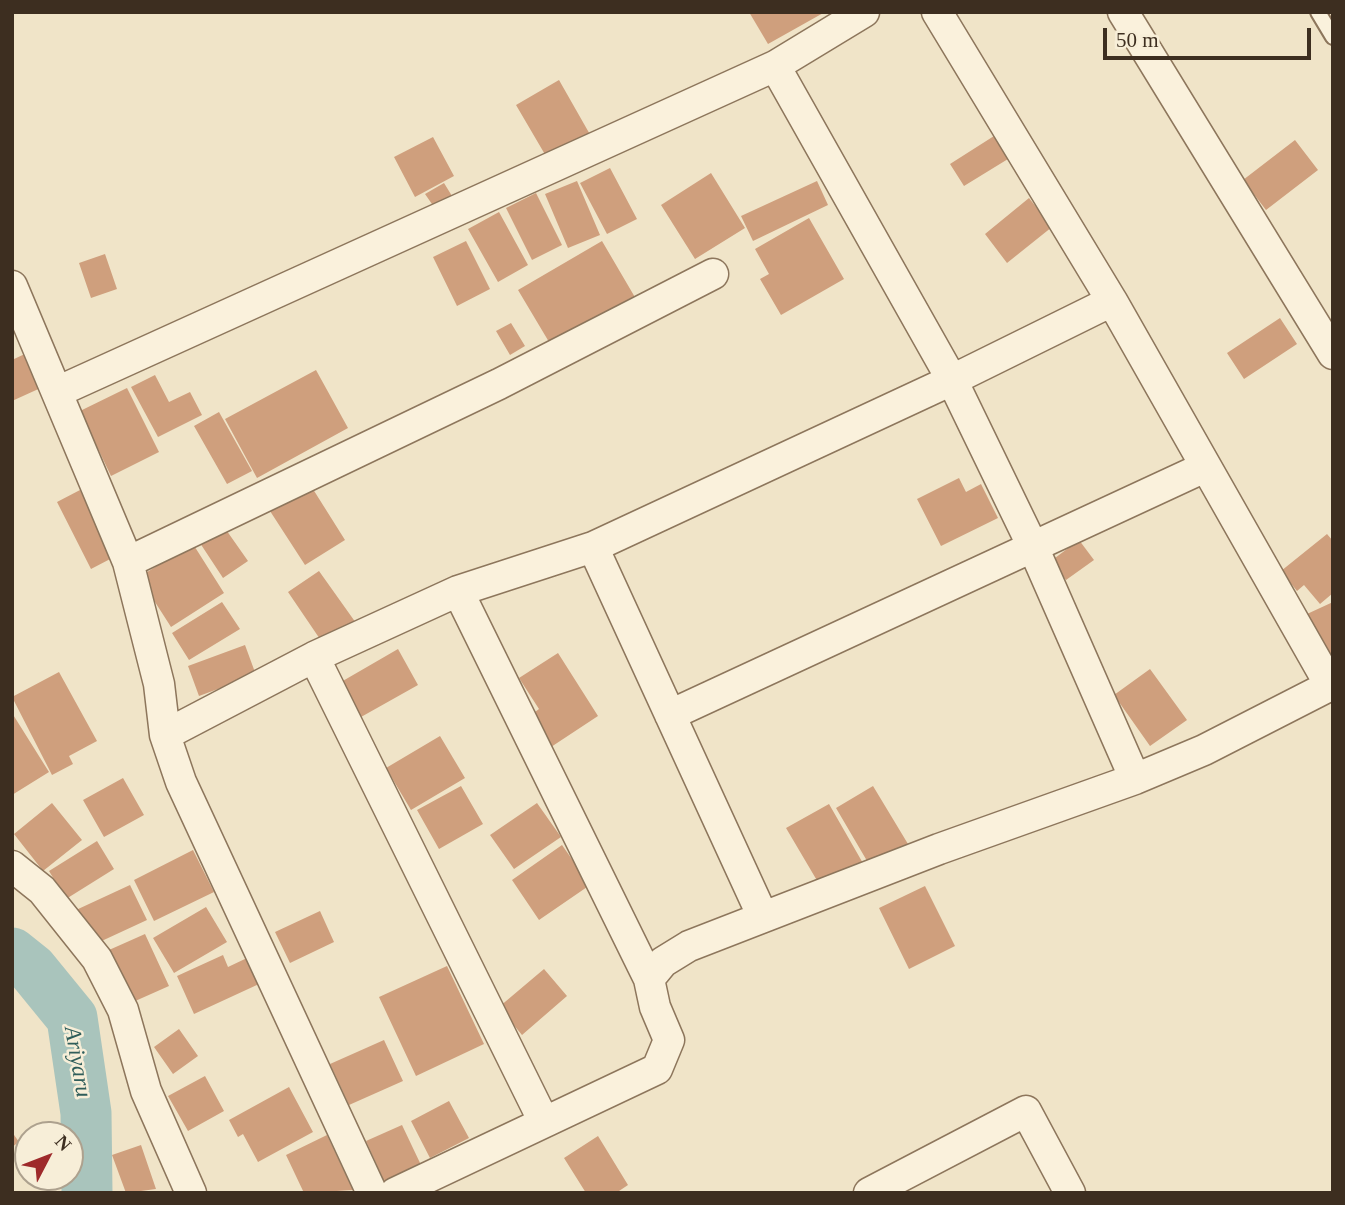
<!DOCTYPE html>
<style>
body{margin:0}
#map{position:relative;width:1345px;height:1205px;overflow:hidden;background:#f0e4c8;font-family:"Times New Roman",serif}
canvas{display:block}
.frame{position:absolute;inset:0;border:14px solid #3d2e20;pointer-events:none}
.north{position:absolute;left:14px;top:1121px;width:70px;height:70px;box-sizing:border-box;background:#f7eed8;border:2px solid #ada18e;border-radius:50%;rotate:48deg;font-size:19px;font-weight:700;line-height:28px;text-align:center;color:#3d2e20}
.north::after{content:'';display:block;margin:auto;width:24px;height:32px;background:#9e2a2b;clip-path:polygon(50% 0,100% 100%,50% 72%,0 100%)}
.scale{position:absolute;left:1103px;top:28px;width:208px;height:32px;box-sizing:border-box;border:4px solid #3d2e20;border-top:0;padding-left:9px;font-size:21px;line-height:24px;white-space:nowrap;color:#3d2e20;-webkit-text-stroke:5px #f7eed8;paint-order:stroke}
</style>
<div id="map">
<canvas width="1345" height="1205"></canvas>
<div class="frame"></div>
<div class="north">N</div>
<div class="scale">50 m</div>
</div>
<script>
const ctx = document.querySelector('canvas').getContext('2d');
ctx.lineJoin = 'round';
const shape = rows => new Path2D(rows.map(r => 'M' + r).join(''));
function trace(path, color, width, dash) { ctx.strokeStyle = color; ctx.lineWidth = width; ctx.lineCap = dash ? 'butt' : 'round'; ctx.setLineDash(dash || []); ctx.stroke(path); }
function paint(path, color) { ctx.fillStyle = color; ctx.fill(path, 'evenodd'); }
function label(font, color, halo, rows, align = 'center') {
  ctx.font = font + ' "Times New Roman",serif'; ctx.lineWidth = 5; ctx.setLineDash([]); ctx.textBaseline = 'middle'; ctx.strokeStyle = halo; ctx.fillStyle = color; for (const [text, x, y, turn = 0] of rows) {
    ctx.save(); ctx.translate(x, y); ctx.rotate((+turn || 0) * Math.PI / 180); ctx.textAlign = isNaN(turn) ? turn : align; if (halo) ctx.strokeText(text, 0, 0); ctx.fillText(text, 0, 0); ctx.restore();
  }
}
trace(shape([
 [12,953,32,969,72,1018,86,1113,87,1193]
]), '#a9c4bc', 51);
paint(shape([
 [749,12,825,12,768,44],
 [559,80,592,138,550,163,516,105],
 [994,136,1008,159,964,186,950,164],
 [433,137,454,176,415,197,394,157],
 [1295,140,1318,170,1266,210,1243,180],
 [610,168,637,219,607,234,580,183],
 [711,173,745,228,695,259,661,205],
 [577,181,600,235,568,248,545,194],
 [817,181,828,205,753,241,741,216],
 [444,183,452,196,434,207,425,194],
 [536,193,562,245,532,260,506,208],
 [1029,198,1052,227,1007,263,985,234],
 [499,212,528,265,498,282,468,229],
 [809,218,844,279,781,315,760,279,769,274,755,249],
 [466,241,490,289,457,306,433,257],
 [602,241,636,299,552,347,518,290],
 [105,254,117,289,91,298,79,263],
 [1280,318,1297,344,1244,379,1227,353],
 [511,323,525,346,510,355,496,331],
 [29,352,45,386,12,401,12,360],
 [316,370,348,428,257,478,225,419],
 [155,375,169,402,190,392,202,415,158,437,131,387],
 [127,388,159,452,111,476,80,411],
 [219,412,252,471,227,484,194,426],
 [959,478,966,492,981,484,998,518,941,546,917,499],
 [311,486,345,540,305,565,270,511],
 [80,490,114,557,91,569,57,502],
 [222,524,248,561,223,578,198,540],
 [1327,534,1333,541,1333,593,1320,604,1304,585,1297,591,1281,571],
 [1079,540,1094,560,1066,580,1051,561],
 [193,544,224,593,171,627,139,577],
 [319,571,356,623,324,645,288,592],
 [222,602,240,629,189,660,172,633],
 [1333,602,1333,657,1328,659,1307,614],
 [245,645,256,675,199,696,188,666],
 [398,649,418,685,361,717,341,682],
 [558,653,598,716,551,747,531,715,539,709,519,678],
 [1150,669,1187,720,1150,746,1114,695],
 [59,672,97,741,69,756,73,764,52,775,12,697],
 [12,713,49,772,12,795],
 [440,736,465,778,411,810,386,768],
 [123,778,144,815,104,837,83,800],
 [461,786,483,824,439,849,417,810],
 [873,786,908,844,870,866,836,808],
 [52,803,82,840,43,871,14,834],
 [537,803,561,837,514,869,490,835],
 [829,804,864,865,822,889,786,828],
 [97,841,114,869,66,899,49,871],
 [562,845,590,885,539,920,512,880],
 [193,850,214,892,154,921,134,880],
 [130,885,147,920,93,945,76,910],
 [925,886,955,946,909,969,879,908],
 [206,907,227,942,174,973,153,938],
 [320,911,334,942,290,963,275,932],
 [145,934,169,986,124,1006,100,954],
 [223,955,228,967,247,958,259,984,194,1014,177,976],
 [447,966,484,1044,416,1076,379,997],
 [544,969,567,996,522,1035,499,1007],
 [179,1029,198,1056,173,1074,154,1047],
 [384,1040,403,1081,349,1105,330,1064],
 [205,1076,224,1111,188,1131,168,1096],
 [289,1087,313,1132,258,1162,243,1134,238,1137,229,1120],
 [449,1101,469,1138,430,1158,411,1121],
 [402,1125,421,1165,384,1181,366,1141],
 [12,1132,19,1142,12,1147],
 [327,1135,353,1190,304,1193,286,1155],
 [598,1136,628,1185,616,1193,586,1193,564,1158],
 [141,1145,156,1189,126,1193,112,1155]
]), '#cf9f7d');
const service = shape([
 [1318,12,1333,37]
]);
const minor = shape([
 [937,12,1112,301,1330,685],
 [1123,12,1333,354],
 [775,66,952,380,1033,547,1135,779],
 [12,286,128,562,159,684,165,735,181,782,372,1193],
 [57,392,775,66,864,12],
 [593,547,952,380,1112,301],
 [128,562,499,384,713,274],
 [458,591,649,979],
 [314,657,543,1120],
 [670,715,1205,467],
 [165,735,314,657,458,591,593,547,763,917],
 [12,866,42,890,97,959,123,1010,146,1091,191,1193],
 [395,1193,657,1069,669,1040,655,1007,649,979,663,962,689,946,939,849,1135,779,1204,750,1333,684],
 [869,1193,1026,1111,1070,1193]
]);
trace(service, '#8d765c', 18);
trace(minor, '#8d765c', 33);
trace(service, '#faf1dc', 14);
trace(minor, '#faf1dc', 30);
label('italic 23px', '#2f5d5a', '#f7eed8', [
 ["Ariyaru",77,1062,80]
]);
</script>
